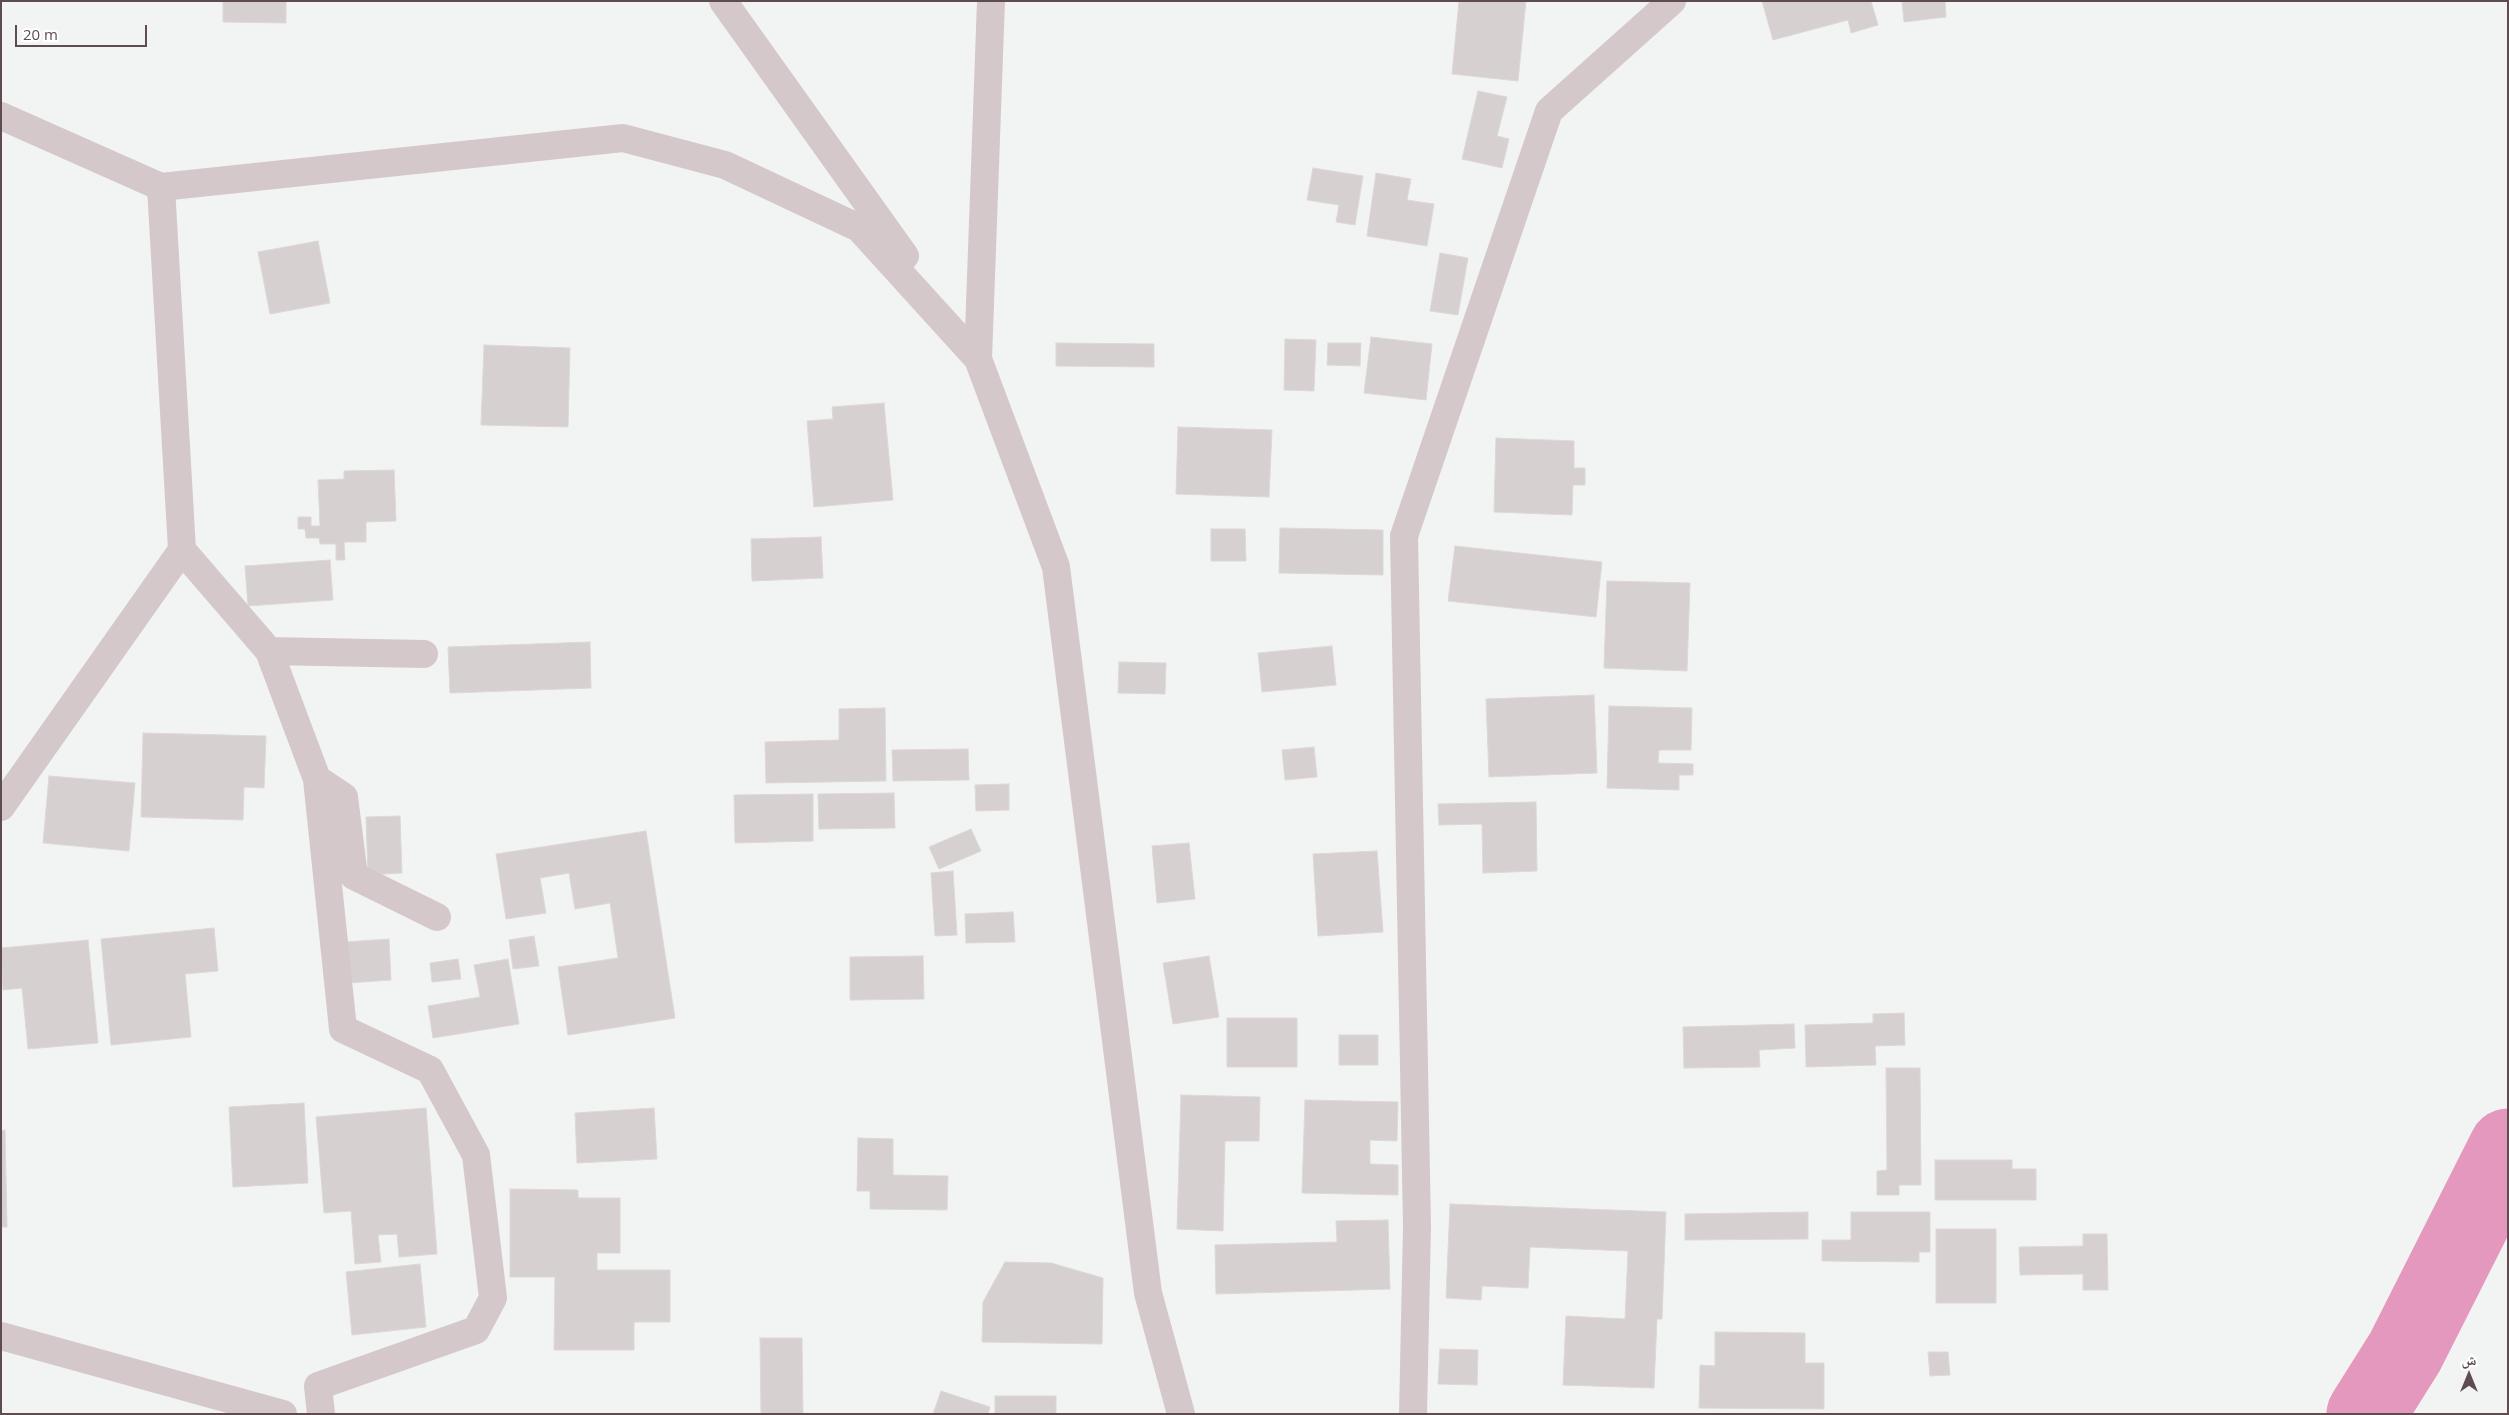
<!DOCTYPE html>
<meta charset="utf-8">
<style>
body{margin:0}
#map{position:relative;width:2509px;height:1415px;overflow:hidden;background:#f2f4f3;font-family:"Open Sans","Noto Naskh Arabic",sans-serif}
canvas{display:block}
.frame{position:absolute;inset:0;border:2px solid #5e4c50;pointer-events:none}
.north{position:absolute;left:2444px;top:1350px;width:50px;height:50px;-webkit-text-stroke:4px #fff;paint-order:stroke;rotate:0deg;font-size:14px;font-weight:700;line-height:20px;text-align:center;color:#5e4c50}
.north::after{content:'';display:block;margin:auto;width:18px;height:22px;background:#5e4c50;clip-path:polygon(50% 0,100% 100%,50% 72%,0 100%)}
.scale{position:absolute;left:15px;top:25px;width:132px;height:22px;box-sizing:border-box;border:2px solid #5e4c50;border-top:0;padding-left:6px;font-size:15px;line-height:18px;white-space:nowrap;color:#5e4c50;-webkit-text-stroke:4px #fff;paint-order:stroke}
</style>
<div id="map">
<canvas width="2509" height="1415"></canvas>
<div class="frame"></div>
<div class="north">ش</div>
<div class="scale">20 m</div>
</div>
<script>
const ctx = document.querySelector('canvas').getContext('2d');
ctx.lineJoin = 'round';
const shape = rows => new Path2D(rows.map(r => 'M' + r).join(''));
function trace(path, color, width, dash) { ctx.strokeStyle = color; ctx.lineWidth = width; ctx.lineCap = dash ? 'butt' : 'round'; ctx.setLineDash(dash || []); ctx.stroke(path); }
function paint(path, color) { ctx.fillStyle = color; ctx.fill(path, 'evenodd'); }
trace(shape([
 [2366,1414,2405,1352,2508,1148]
]), '#e498be', 79);
const building = shape([
 [223,1,286,1,286,23,223,22,223,1],
 [1459,1,1526,1,1518,81,1452,74,1459,1],
 [1762,1,1871,1,1878,25,1851,33,1848,20,1773,40,1762,1],
 [1902,1,1945,1,1946,17,1904,22,1902,1],
 [1478,91,1507,97,1497,136,1509,139,1502,168,1462,159,1478,91],
 [1313,168,1363,176,1355,225,1336,222,1339,205,1307,200,1313,168],
 [1376,173,1411,179,1407,200,1434,204,1427,246,1367,236,1376,173],
 [318,241,330,303,270,314,258,252,318,241],
 [1440,253,1468,258,1458,315,1430,311,1440,253],
 [1371,337,1432,344,1426,400,1364,393,1371,337],
 [1285,339,1316,340,1314,391,1284,390,1285,339],
 [1056,343,1154,344,1154,367,1056,366,1056,343],
 [1328,343,1361,343,1360,366,1327,365,1328,343],
 [484,345,570,348,568,427,481,425,484,345],
 [884,403,893,500,814,507,807,421,833,419,832,407,884,403],
 [1178,427,1272,430,1269,497,1176,494,1178,427],
 [1496,438,1574,441,1574,468,1585,468,1585,485,1573,485,1572,515,1494,512,1496,438],
 [394,470,396,521,366,522,366,542,344,542,345,560,336,560,336,544,320,544,319,538,306,538,305,529,298,529,298,517,311,517,311,526,320,526,318,480,344,479,344,471,394,470],
 [1280,528,1383,530,1383,575,1279,573,1280,528],
 [1211,529,1245,529,1246,561,1211,561,1211,529],
 [821,537,823,578,752,581,751,539,821,537],
 [1455,546,1602,562,1596,617,1448,601,1455,546],
 [330,560,333,600,248,606,245,566,330,560],
 [1607,581,1690,583,1687,671,1604,668,1607,581],
 [590,642,591,688,450,693,448,647,590,642],
 [1332,646,1336,685,1262,692,1258,653,1332,646],
 [1119,662,1166,663,1165,694,1118,693,1119,662],
 [1594,695,1597,773,1489,777,1486,699,1594,695],
 [1609,706,1692,708,1691,750,1659,750,1658,763,1693,764,1693,775,1679,775,1679,790,1607,788,1609,706],
 [885,708,886,781,766,783,765,742,839,740,839,709,885,708],
 [143,733,266,736,264,788,244,787,243,820,141,817,143,733],
 [1314,747,1317,777,1285,780,1282,750,1314,747],
 [968,749,969,780,893,781,892,750,968,749],
 [49,776,135,783,129,851,43,843,49,776],
 [1009,784,1009,810,976,811,975,785,1009,784],
 [894,793,895,828,819,829,818,794,894,793],
 [813,794,813,841,735,843,734,795,813,794],
 [1536,802,1537,871,1483,873,1482,824,1439,825,1438,804,1536,802],
 [400,816,402,873,368,875,366,817,400,816],
 [971,829,981,851,939,869,929,847,971,829],
 [646,831,675,1018,568,1035,558,967,618,958,610,903,575,909,569,873,540,878,546,913,506,919,496,854,646,831],
 [1189,843,1195,899,1157,903,1152,846,1189,843],
 [1377,851,1383,932,1318,936,1313,854,1377,851],
 [953,871,957,935,935,936,931,873,953,871],
 [1013,912,1015,942,966,943,965,914,1013,912],
 [214,928,218,971,185,974,191,1037,111,1045,101,939,214,928],
 [534,936,539,966,513,969,509,940,534,936],
 [389,939,391,980,348,983,345,942,389,939],
 [88,940,98,1043,28,1049,22,988,3,990,1,948,88,940],
 [923,956,924,999,850,1000,850,957,923,956],
 [1209,956,1219,1017,1173,1024,1163,963,1209,956],
 [458,959,461,979,432,982,430,963,458,959],
 [508,959,519,1024,433,1038,428,1006,480,997,474,965,508,959],
 [1904,1013,1905,1045,1875,1046,1876,1065,1806,1067,1805,1025,1873,1023,1873,1014,1904,1013],
 [1227,1018,1297,1018,1297,1067,1227,1067,1227,1018],
 [1794,1024,1795,1048,1759,1050,1760,1067,1684,1068,1683,1027,1794,1024],
 [1339,1035,1378,1035,1378,1065,1339,1065,1339,1035],
 [1886,1068,1920,1068,1921,1185,1899,1185,1899,1195,1877,1195,1877,1171,1887,1170,1886,1068],
 [1181,1095,1260,1097,1259,1141,1225,1141,1223,1231,1177,1229,1181,1095],
 [1305,1100,1398,1102,1397,1141,1370,1140,1370,1164,1398,1165,1398,1195,1302,1193,1305,1100],
 [304,1103,308,1183,233,1187,229,1107,304,1103],
 [426,1108,437,1254,399,1257,397,1234,378,1235,381,1262,355,1264,351,1211,324,1213,316,1117,426,1108],
 [654,1108,657,1159,577,1163,575,1113,654,1108],
 [5,1130,7,1227,1,1227,1,1131,5,1130],
 [858,1138,893,1139,893,1175,948,1176,947,1210,870,1209,870,1191,857,1191,858,1138],
 [1935,1160,2012,1160,2012,1169,2036,1169,2036,1200,1935,1200,1935,1160],
 [510,1189,578,1190,578,1198,620,1198,620,1253,597,1253,597,1270,670,1270,670,1322,634,1322,634,1350,554,1350,555,1277,510,1277,510,1189],
 [1450,1204,1666,1212,1662,1319,1657,1319,1654,1388,1563,1385,1566,1316,1625,1319,1628,1251,1530,1247,1528,1288,1482,1286,1481,1300,1446,1298,1450,1204],
 [1808,1212,1808,1239,1685,1240,1685,1214,1808,1212],
 [1851,1212,1930,1212,1930,1252,1919,1252,1919,1262,1822,1261,1822,1240,1851,1240,1851,1212],
 [1388,1220,1390,1289,1216,1294,1215,1245,1337,1242,1336,1221,1388,1220],
 [1936,1229,1996,1229,1996,1303,1936,1303,1936,1229],
 [2083,1234,2107,1234,2108,1290,2083,1290,2083,1274,2020,1275,2019,1247,2083,1246,2083,1234],
 [1005,1262,1051,1263,1103,1278,1102,1344,982,1342,983,1302,1005,1262],
 [420,1264,426,1327,352,1335,346,1272,420,1264],
 [1715,1332,1805,1333,1805,1363,1824,1363,1824,1409,1699,1408,1700,1365,1715,1366,1715,1332],
 [760,1338,802,1338,803,1414,761,1414,760,1338],
 [1440,1349,1478,1350,1477,1385,1438,1384,1440,1349],
 [1928,1352,1948,1352,1950,1375,1930,1376,1928,1352],
 [941,1391,990,1407,988,1414,933,1414,941,1391],
 [995,1396,1056,1396,1056,1414,995,1414,995,1396]
]);
paint(building, '#d6d0d1');
trace(building, '#ddd7d7', 1);
trace(shape([
 [723,1,905,256],
 [1,116,161,187,623,138,725,165,859,228,978,359,1056,567,1148,1293,1181,1414],
 [978,359,991,1],
 [182,550,269,651,424,654],
 [269,651,317,779,344,797,354,876,437,917],
 [317,779,343,1029,430,1070,476,1155,493,1298,476,1330,318,1386,321,1414],
 [1,807,182,550,161,187],
 [1,1336,283,1414],
 [1413,1414,1417,1226,1404,536,1549,111,1672,1]
]), '#d5c8cb', 28);
</script>
